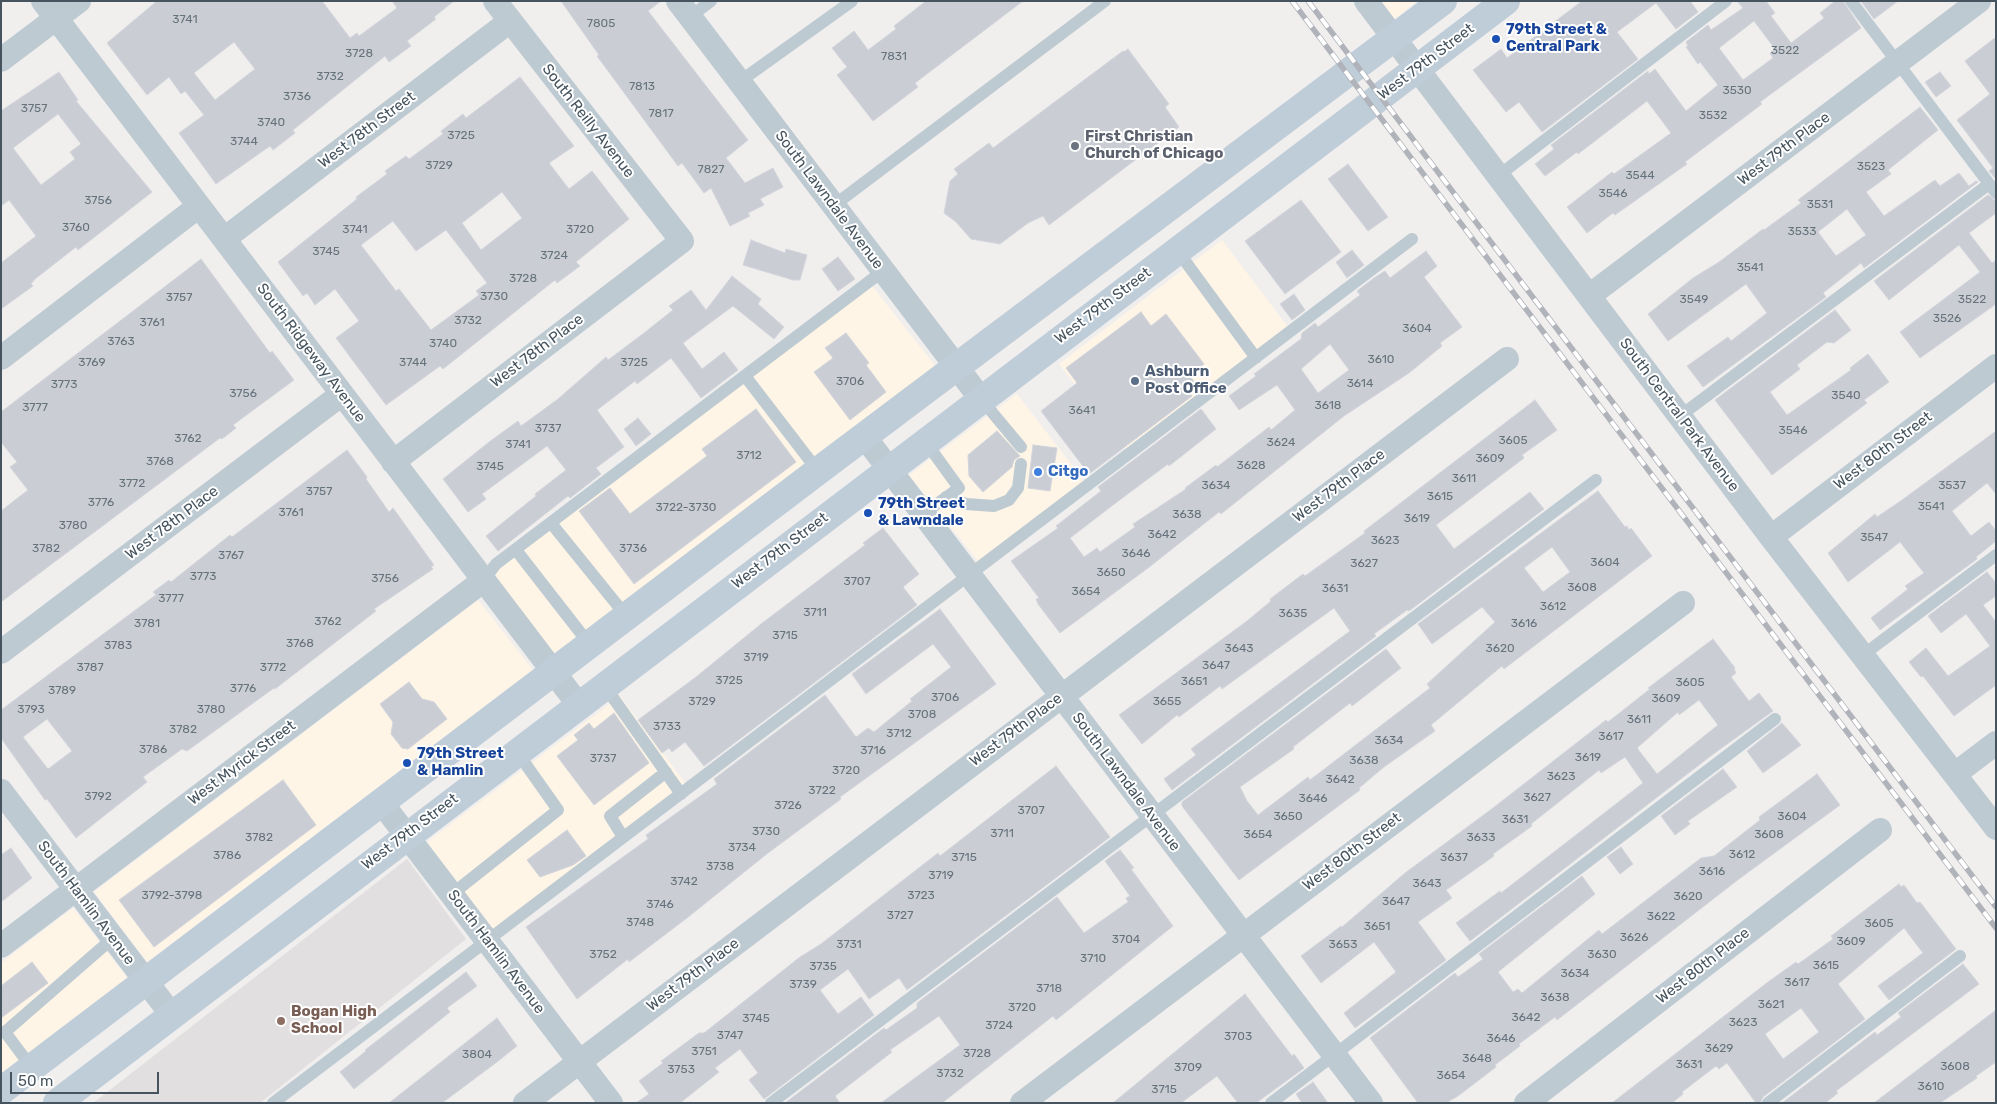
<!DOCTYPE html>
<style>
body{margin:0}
#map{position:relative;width:1997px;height:1104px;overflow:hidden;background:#f1eeee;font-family:Rubik,sans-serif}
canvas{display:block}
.frame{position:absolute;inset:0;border:2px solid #45545e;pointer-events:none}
.scale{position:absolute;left:10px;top:1072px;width:149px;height:22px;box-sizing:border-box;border:2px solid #45545e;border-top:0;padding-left:6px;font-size:15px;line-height:18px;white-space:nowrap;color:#45545e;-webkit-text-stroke:4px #fff;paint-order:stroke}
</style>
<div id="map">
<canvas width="1997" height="1104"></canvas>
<div class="frame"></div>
<div class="scale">50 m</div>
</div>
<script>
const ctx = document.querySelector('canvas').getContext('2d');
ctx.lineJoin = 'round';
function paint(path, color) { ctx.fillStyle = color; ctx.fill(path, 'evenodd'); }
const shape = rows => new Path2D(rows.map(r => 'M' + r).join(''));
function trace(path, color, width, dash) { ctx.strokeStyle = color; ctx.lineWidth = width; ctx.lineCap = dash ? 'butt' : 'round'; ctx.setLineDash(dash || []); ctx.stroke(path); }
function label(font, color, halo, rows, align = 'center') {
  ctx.font = font + ' Rubik,sans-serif'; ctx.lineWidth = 4; ctx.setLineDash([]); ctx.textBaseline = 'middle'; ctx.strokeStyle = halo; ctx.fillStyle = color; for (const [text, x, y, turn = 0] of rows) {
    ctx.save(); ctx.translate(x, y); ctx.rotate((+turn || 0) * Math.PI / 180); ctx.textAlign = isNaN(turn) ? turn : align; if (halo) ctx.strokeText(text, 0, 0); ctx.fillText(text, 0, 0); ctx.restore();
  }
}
paint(shape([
 [1377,1,1417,1,1392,21],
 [1222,240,1291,331,1129,454,1059,364],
 [869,282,937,368,555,655,491,572],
 [1017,394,1088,486,982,566,909,475],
 [478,600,533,670,147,962,94,892],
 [620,696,689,788,495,933,427,842],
 [73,908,128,979,1,1074,1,963]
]), '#fef5e6');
paint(shape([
 [407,859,466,939,260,1103,93,1103]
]), '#e2dfe0');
const building = shape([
 [157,1,322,1,350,38,357,33,359,36,397,8,392,1,454,1,434,17,436,19,407,41,411,46,389,62,385,56,293,130,295,133,273,150,270,146,216,184,179,133,204,115,185,91,181,94,169,77,147,95,107,43,157,1],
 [234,42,255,69,215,100,194,73,234,42],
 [561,1,661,1,648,11,748,140,726,158,745,183,773,168,783,187,760,199,764,205,748,213,750,216,730,226,711,188,704,193,682,163,678,166,597,56,599,55,561,1],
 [926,1,1023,1,915,83,918,87,873,121,837,75,847,67,832,48,854,31,868,50,896,29,894,26,926,1],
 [1582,1,1690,1,1698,12,1676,29,1656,3,1617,32,1638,59,1542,132,1519,102,1506,112,1473,70,1501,49,1507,58,1582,1],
 [1737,1,1766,1,1775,13,1771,16,1791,43,1824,18,1820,13,1835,1,1843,1,1861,28,1760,102,1762,104,1685,162,1687,164,1670,176,1615,215,1613,213,1587,233,1567,207,1612,172,1614,174,1671,133,1647,101,1578,154,1577,152,1545,176,1535,164,1554,149,1551,145,1648,71,1649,74,1655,69,1686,111,1718,85,1700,62,1698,64,1686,47,1688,46,1686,42,1708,25,1711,30,1743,8,1737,1],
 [1754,21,1775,49,1770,53,1773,58,1743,80,1719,48,1754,21],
 [1861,1,1898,1,1874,19,1861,1],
 [1996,37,1996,179,1989,171,1993,168,1957,120,1990,94,1965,61,1996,37],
 [1128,49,1169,104,1165,107,1179,127,1049,225,1043,216,1028,223,1000,244,971,239,956,222,944,213,950,181,958,174,954,169,989,143,993,148,1123,51,1124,52,1128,49],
 [59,72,78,100,76,101,152,192,78,250,76,247,35,279,31,284,33,286,1,309,1,263,36,236,9,200,1,206,1,111,59,72],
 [58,114,81,144,70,152,75,159,41,185,13,148,58,114],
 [1940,72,1951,86,1936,97,1925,82,1940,72],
 [520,77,574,146,549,163,569,189,592,171,629,219,576,262,580,266,557,283,555,280,443,369,440,366,386,405,336,338,359,321,335,289,315,305,307,293,303,296,278,262,357,199,356,197,387,174,385,171,406,156,409,159,443,134,441,131,463,114,466,118,520,77],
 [502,192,522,218,481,250,462,223,502,192],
 [393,221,416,251,446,230,487,283,476,291,479,295,431,330,399,289,396,291,361,245,393,221],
 [1920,107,1938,130,1888,170,1891,174,1866,192,1884,216,1935,180,1940,186,1959,173,1969,186,1976,181,1978,182,1864,268,1861,263,1823,293,1826,297,1703,387,1687,366,1728,337,1731,341,1767,313,1746,284,1668,341,1648,314,1693,278,1719,262,1763,229,1764,230,1801,203,1798,200,1920,107],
 [1847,209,1866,235,1836,256,1818,232,1847,209],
 [1348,164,1388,217,1368,231,1328,179,1348,164],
 [1988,195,1996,201,1996,213,1969,233,1992,263,1996,260,1996,304,1920,358,1900,332,1980,272,1959,245,1889,300,1874,281,1988,195],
 [1301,200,1341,252,1285,294,1245,241,1301,200],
 [751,240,785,253,786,249,807,255,800,280,793,280,743,265,751,240],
 [1352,250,1364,265,1347,278,1336,262,1352,250],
 [1426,251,1437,266,1424,277,1462,327,1440,343,1442,346,1409,373,1344,416,1221,514,1219,512,1148,568,1060,633,1038,604,1036,599,1039,598,1011,561,1058,528,1056,526,1101,491,1098,487,1201,409,1216,429,1169,466,1168,464,1117,502,1070,538,1084,557,1097,548,1100,552,1135,527,1133,524,1186,489,1185,488,1216,465,1217,467,1269,427,1271,430,1295,410,1277,385,1239,410,1229,396,1256,376,1254,374,1301,339,1302,333,1315,323,1318,327,1360,295,1357,291,1374,278,1385,271,1390,278,1426,251],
 [1330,344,1349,370,1318,393,1301,369,1330,344],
 [838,257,855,279,838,291,822,269,838,257],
 [201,259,270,353,272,351,294,380,233,425,236,428,222,439,220,438,1,602,1,511,28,490,10,467,17,462,1,442,1,412,201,259],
 [732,276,761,299,758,304,784,327,774,339,733,306,683,343,702,369,724,352,738,370,701,398,671,358,637,384,635,381,597,410,624,447,596,468,601,474,570,498,568,496,498,551,486,536,536,496,535,494,566,470,547,446,482,494,486,499,468,512,443,479,489,442,518,421,521,426,558,399,606,357,608,360,644,333,673,310,669,306,691,290,706,310,732,276],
 [1294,294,1305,310,1292,320,1280,304,1294,294],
 [1835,310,1851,330,1834,343,1827,342,1797,365,1800,369,1770,392,1787,415,1851,370,1850,368,1868,354,1889,382,1864,400,1867,403,1772,475,1715,400,1835,310],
 [1141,312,1151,326,1166,314,1204,364,1189,375,1199,388,1190,394,1192,396,1089,474,1041,411,1077,383,1066,368,1141,312],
 [846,333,869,363,866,365,886,392,850,420,814,372,833,358,825,348,846,333],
 [1535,400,1557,430,1522,455,1524,458,1436,525,1454,549,1530,492,1544,509,1409,611,1407,610,1374,634,1376,636,1172,790,1164,779,1196,755,1191,749,1350,631,1334,608,1222,689,1220,686,1179,717,1177,715,1142,744,1119,715,1247,621,1271,601,1270,599,1303,574,1305,576,1365,533,1364,531,1535,400],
 [756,409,796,462,634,584,579,511,610,488,630,514,707,456,702,449,756,409],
 [638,418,651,434,636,446,624,429,638,418],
 [997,431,1020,456,1014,460,1012,467,983,492,969,476,968,455,997,431],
 [1996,431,1996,494,1987,483,1952,511,1971,536,1989,522,1996,531,1996,541,1976,557,1977,559,1880,630,1871,618,1908,589,1905,586,1924,573,1900,542,1848,582,1828,553,1875,514,1877,517,1902,500,1996,431],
 [1033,445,1057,448,1050,491,1028,488,1033,445],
 [347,450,367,477,366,479,389,512,393,508,426,554,434,565,431,567,433,569,374,609,376,611,275,689,274,688,187,751,182,749,143,777,147,782,76,838,47,799,45,800,1,738,1,710,153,597,156,595,153,592,169,580,171,582,230,535,232,537,347,450],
 [47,719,72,751,48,769,23,737,47,719],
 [1598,491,1625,527,1627,526,1629,530,1631,528,1652,556,1504,669,1502,666,1431,725,1435,731,1384,767,1359,788,1360,790,1239,880,1182,806,1182,802,1386,649,1401,668,1352,706,1350,703,1293,747,1294,749,1240,787,1247,801,1258,815,1308,777,1310,780,1430,688,1427,684,1495,622,1482,607,1432,644,1418,624,1598,491],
 [1552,547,1570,572,1543,592,1524,568,1552,547],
 [883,528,919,574,903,587,917,605,704,766,685,742,672,752,669,748,662,753,638,720,696,677,761,624,865,545,863,543,883,528],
 [1987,572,1996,583,1996,596,1983,605,1996,622,1996,685,1954,716,1923,676,1921,677,1909,662,1926,648,1948,676,1990,646,1966,614,1941,633,1928,616,1987,572],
 [940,609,996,684,840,797,841,799,768,853,687,918,629,962,628,959,577,999,526,927,648,839,646,835,717,784,714,779,825,695,856,737,868,728,874,732,912,701,910,699,951,667,933,644,866,694,852,674,940,609],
 [1713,639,1735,668,1734,669,1736,673,1731,677,1749,701,1759,693,1773,711,1712,755,1470,941,1456,923,1500,891,1501,893,1643,783,1625,757,1601,773,1599,770,1531,824,1532,826,1493,854,1494,856,1446,890,1452,898,1418,922,1446,960,1355,1028,1344,1013,1396,972,1374,942,1321,983,1301,956,1341,926,1342,927,1405,873,1493,808,1606,720,1608,722,1650,689,1648,688,1713,639],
 [1699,700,1718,725,1657,774,1637,748,1678,712,1679,715,1699,700],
 [409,682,422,699,434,702,447,719,408,749,402,748,391,734,393,722,380,704,409,682],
 [614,713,649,763,594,805,557,756,578,740,574,735,589,723,594,729,614,713],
 [1782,723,1801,745,1763,773,1747,751,1782,723],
 [1056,766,1110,837,907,990,899,978,869,999,848,969,820,990,838,1014,861,997,874,1015,764,1099,749,1080,758,1073,740,1049,715,1068,719,1072,680,1103,636,1103,649,1094,639,1081,663,1063,661,1061,699,1033,704,1033,800,957,821,944,938,853,940,856,1056,766],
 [1723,769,1737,787,1688,821,1690,824,1675,835,1661,816,1723,769],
 [1817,774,1840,805,1739,879,1557,1020,1555,1017,1519,1044,1520,1046,1495,1065,1496,1067,1458,1096,1446,1103,1418,1103,1370,1038,1455,973,1458,977,1483,959,1479,954,1582,876,1595,894,1498,972,1513,992,1518,989,1522,993,1599,930,1602,934,1701,858,1714,856,1760,820,1759,817,1817,774],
 [283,780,316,825,154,947,119,900,283,780],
 [567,830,586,856,573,865,540,877,527,860,567,830],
 [1621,847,1633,864,1620,874,1607,857,1621,847],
 [11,848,32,878,1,902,1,855,11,848],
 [1120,850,1134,868,1131,869,1173,926,1056,1020,1053,1016,942,1103,881,1103,960,1045,939,1016,890,1050,892,1052,835,1096,840,1103,785,1103,884,1028,886,1030,917,1008,917,1003,1057,897,1084,933,1128,902,1126,898,1130,896,1105,861,1120,850],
 [1899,884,1901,887,1904,885,1917,903,1920,902,1956,949,1889,1000,1878,986,1923,953,1904,928,1838,984,1865,1019,1763,1097,1760,1103,1756,1103,1727,1063,1719,1069,1716,1066,1682,1092,1683,1094,1672,1103,1612,1103,1768,982,1796,962,1798,964,1833,939,1831,936,1899,884],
 [1801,1008,1819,1032,1783,1059,1765,1034,1801,1008],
 [32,962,48,983,1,1018,1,986,32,962],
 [1963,964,1979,984,1836,1091,1838,1093,1825,1103,1782,1103,1875,1032,1877,1035,1901,1017,1898,1013,1963,964],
 [466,972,477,986,447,1008,450,1012,354,1089,340,1072,366,1051,365,1050,466,972],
 [1245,994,1292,1056,1294,1054,1304,1068,1256,1103,1238,1103,1217,1076,1181,1103,1113,1103,1245,994],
 [1996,1010,1996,1062,1976,1076,1977,1078,1940,1103,1874,1103,1996,1010],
 [497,1018,517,1046,497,1062,442,1103,389,1103,497,1018],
 [1313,1082,1328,1103,1302,1103,1296,1094,1313,1082]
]);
paint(building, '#caced4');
trace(building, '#d2d5db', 1);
trace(shape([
 [1851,1,1996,193],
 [690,17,711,1],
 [739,82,852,1],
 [1498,176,1726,1],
 [833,206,1105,1],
 [1177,250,1256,358],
 [745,376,818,471],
 [981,399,1021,447],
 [1680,416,1989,184],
 [946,497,966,504,994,506,1009,500,1018,488,1021,464],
 [923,514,959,488,925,441],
 [551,523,627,617],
 [516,550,590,645],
 [484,580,496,564,883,271],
 [1863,655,1996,555],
 [604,685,681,794],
 [623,837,610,816,666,772],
 [452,894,558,810,517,752],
 [32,1068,5,1032,113,938],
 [273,1103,1412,239],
 [771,1103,1596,480],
 [1271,1103,1775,719],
 [1768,1103,1960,956]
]), '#bdcad2', 12);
trace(shape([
 [43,1,578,704],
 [678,1,981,399],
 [1366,1,1771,537,1996,828],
 [1,60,79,1],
 [224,239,510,21],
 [1589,296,1979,1],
 [1,358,199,206],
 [864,436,1371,1103],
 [393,462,682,241,495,1],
 [1771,537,1996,366],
 [1,652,342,394],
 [1955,774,1996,743],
 [1,791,171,1014],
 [381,802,611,1103],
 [1,946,484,580],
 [525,1103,1507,359],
 [1022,1103,1683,603],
 [1526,1103,1880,830]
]), '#bdcad2', 24);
trace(shape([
 [1,1091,818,471,1443,1],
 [57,1103,1506,1]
]), '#bfcdd9', 28);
const rail = shape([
 [1292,1,1996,928],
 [1308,1,1996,907]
]);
trace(rail, '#b0b4ba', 5.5);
trace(rail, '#fff', 4, [11]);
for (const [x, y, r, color] of [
 [1496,39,5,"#1a4fb4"],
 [1075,146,5,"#6b7280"],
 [1135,381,5,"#5c6f8a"],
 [1038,472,5,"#3f7fe0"],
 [868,513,5,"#1a4fb4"],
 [407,763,5,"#1a4fb4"],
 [281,1021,5,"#8d6e63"]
]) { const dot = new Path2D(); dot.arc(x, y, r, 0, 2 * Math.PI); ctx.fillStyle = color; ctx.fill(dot); trace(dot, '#fff', 2); }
label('12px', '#66727c', null, [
 ["3741",185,20],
 ["7805",601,24],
 ["3522",1785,51],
 ["3728",359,54],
 ["7831",894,57],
 ["3732",330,77],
 ["7813",642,87],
 ["3530",1737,91],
 ["3736",297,97],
 ["3757",34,109],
 ["7817",661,114],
 ["3532",1713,116],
 ["3740",271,123],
 ["3725",461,136],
 ["3744",244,142],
 ["3729",439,166],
 ["3523",1871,167],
 ["7827",711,170],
 ["3544",1640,176],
 ["3546",1613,194],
 ["3756",98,201],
 ["3531",1820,205],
 ["3760",76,228],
 ["3741",355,230],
 ["3720",580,230],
 ["3533",1802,232],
 ["3745",326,252],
 ["3724",554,256],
 ["3541",1750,268],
 ["3728",523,279],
 ["3730",494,297],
 ["3757",179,298],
 ["3549",1694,300],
 ["3522",1972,300],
 ["3526",1947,319],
 ["3732",468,321],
 ["3761",152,323],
 ["3604",1417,329],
 ["3763",121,342],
 ["3740",443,344],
 ["3610",1381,360],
 ["3769",92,363],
 ["3744",413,363],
 ["3725",634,363],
 ["3706",850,382],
 ["3614",1360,384],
 ["3773",64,385],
 ["3756",243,394],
 ["3540",1846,396],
 ["3618",1328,406],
 ["3777",35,408],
 ["3641",1082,411],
 ["3737",548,429],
 ["3546",1793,431],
 ["3762",188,439],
 ["3605",1513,441],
 ["3624",1281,443],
 ["3741",518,445],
 ["3712",749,456],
 ["3609",1490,459],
 ["3768",160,462],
 ["3628",1251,466],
 ["3745",490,467],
 ["3611",1464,479],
 ["3772",132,484],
 ["3634",1216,486],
 ["3537",1952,486],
 ["3757",319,492],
 ["3615",1440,497],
 ["3776",101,503],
 ["3541",1931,507],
 ["3722-3730",686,508],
 ["3761",291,513],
 ["3638",1187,515],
 ["3619",1417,519],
 ["3780",73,526],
 ["3642",1162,535],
 ["3547",1874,538],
 ["3623",1385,541],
 ["3782",46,549],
 ["3736",633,549],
 ["3646",1136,554],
 ["3767",231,556],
 ["3604",1605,563],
 ["3627",1364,564],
 ["3650",1111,573],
 ["3773",203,577],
 ["3756",385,579],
 ["3707",857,582],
 ["3608",1582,588],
 ["3631",1335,589],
 ["3654",1086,592],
 ["3777",171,599],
 ["3612",1553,607],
 ["3711",815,613],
 ["3635",1293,614],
 ["3762",328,622],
 ["3781",147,624],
 ["3616",1524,624],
 ["3715",785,636],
 ["3768",300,644],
 ["3783",118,646],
 ["3643",1239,649],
 ["3620",1500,649],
 ["3719",756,658],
 ["3647",1216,666],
 ["3787",90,668],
 ["3772",273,668],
 ["3725",729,681],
 ["3651",1194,682],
 ["3605",1690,683],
 ["3776",243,689],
 ["3789",62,691],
 ["3706",945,698],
 ["3609",1666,699],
 ["3729",702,702],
 ["3655",1167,702],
 ["3793",31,710],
 ["3780",211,710],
 ["3708",922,715],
 ["3611",1639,720],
 ["3733",667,727],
 ["3782",183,730],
 ["3712",899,734],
 ["3617",1611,737],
 ["3634",1389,741],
 ["3786",153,750],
 ["3716",873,751],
 ["3619",1588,758],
 ["3737",603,759],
 ["3638",1364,761],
 ["3720",846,771],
 ["3623",1561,777],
 ["3642",1340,780],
 ["3722",822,791],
 ["3792",98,797],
 ["3627",1537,798],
 ["3646",1313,799],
 ["3726",788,806],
 ["3707",1031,811],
 ["3650",1288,817],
 ["3604",1792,817],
 ["3631",1515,820],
 ["3730",766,832],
 ["3711",1002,834],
 ["3654",1258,835],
 ["3608",1769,835],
 ["3782",259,838],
 ["3633",1481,838],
 ["3734",742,848],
 ["3612",1742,855],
 ["3786",227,856],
 ["3715",964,858],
 ["3637",1454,858],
 ["3738",720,867],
 ["3616",1712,872],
 ["3719",941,876],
 ["3742",684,882],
 ["3643",1427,884],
 ["3792-3798",172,896],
 ["3723",921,896],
 ["3620",1688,897],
 ["3647",1396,902],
 ["3746",660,905],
 ["3727",900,916],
 ["3622",1661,917],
 ["3748",640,923],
 ["3605",1879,924],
 ["3651",1377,927],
 ["3626",1634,938],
 ["3704",1126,940],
 ["3609",1851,942],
 ["3731",849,945],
 ["3653",1343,945],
 ["3752",603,955],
 ["3630",1602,955],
 ["3710",1093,959],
 ["3615",1826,966],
 ["3735",823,967],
 ["3634",1575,974],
 ["3617",1797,983],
 ["3739",803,985],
 ["3718",1049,989],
 ["3638",1555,998],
 ["3621",1771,1005],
 ["3720",1022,1008],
 ["3642",1526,1018],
 ["3745",756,1019],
 ["3623",1743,1023],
 ["3724",999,1026],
 ["3747",730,1036],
 ["3703",1238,1037],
 ["3646",1501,1039],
 ["3629",1719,1049],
 ["3751",704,1052],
 ["3728",977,1054],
 ["3804",477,1055],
 ["3648",1477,1059],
 ["3631",1689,1065],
 ["3608",1955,1067],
 ["3709",1188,1068],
 ["3753",681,1070],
 ["3732",950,1074],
 ["3654",1451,1076],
 ["3610",1931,1087],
 ["3715",1164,1090]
]);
label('bold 15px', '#164399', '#fff', [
 ["79th Street &",1506,30],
 ["Central Park",1506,47],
 ["79th Street",878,504],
 ["& Lawndale",878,521],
 ["79th Street",417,754],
 ["& Hamlin",417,771]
], 'left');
label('15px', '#45545e', '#fff', [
 ["West 79th Street",1426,62,-37],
 ["South Reilly Avenue",588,121,52],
 ["West 78th Street",367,130,-37],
 ["West 79th Place",1784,149,-37],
 ["South Lawndale Avenue",829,200,53],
 ["West 79th Street",1103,306,-37],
 ["West 78th Place",537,351,-37],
 ["South Ridgeway Avenue",311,353,53],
 ["South Central Park Avenue",1679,415,53],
 ["West 80th Street",1883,451,-37],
 ["West 79th Place",1339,486,-37],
 ["West 78th Place",172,523,-37],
 ["West 79th Street",780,551,-37],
 ["West 79th Place",1016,730,-37],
 ["West Myrick Street",242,763,-37],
 ["South Lawndale Avenue",1126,782,53],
 ["West 79th Street",410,832,-37],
 ["West 80th Street",1352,852,-37],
 ["South Hamlin Avenue",86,903,53],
 ["South Hamlin Avenue",496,952,53],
 ["West 80th Place",1703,966,-38],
 ["West 79th Place",693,975,-37]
]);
label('bold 15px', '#5b616d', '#fff', [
 ["First Christian",1085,137],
 ["Church of Chicago",1085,154]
], 'left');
label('bold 15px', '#4e5e75', '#fff', [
 ["Ashburn",1145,372],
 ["Post Office",1145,389]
], 'left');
label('bold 15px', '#366cbe', '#fff', [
 ["Citgo",1048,472]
], 'left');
label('bold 15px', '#785e54', '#fff', [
 ["Bogan High",291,1012],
 ["School",291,1029]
], 'left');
</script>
